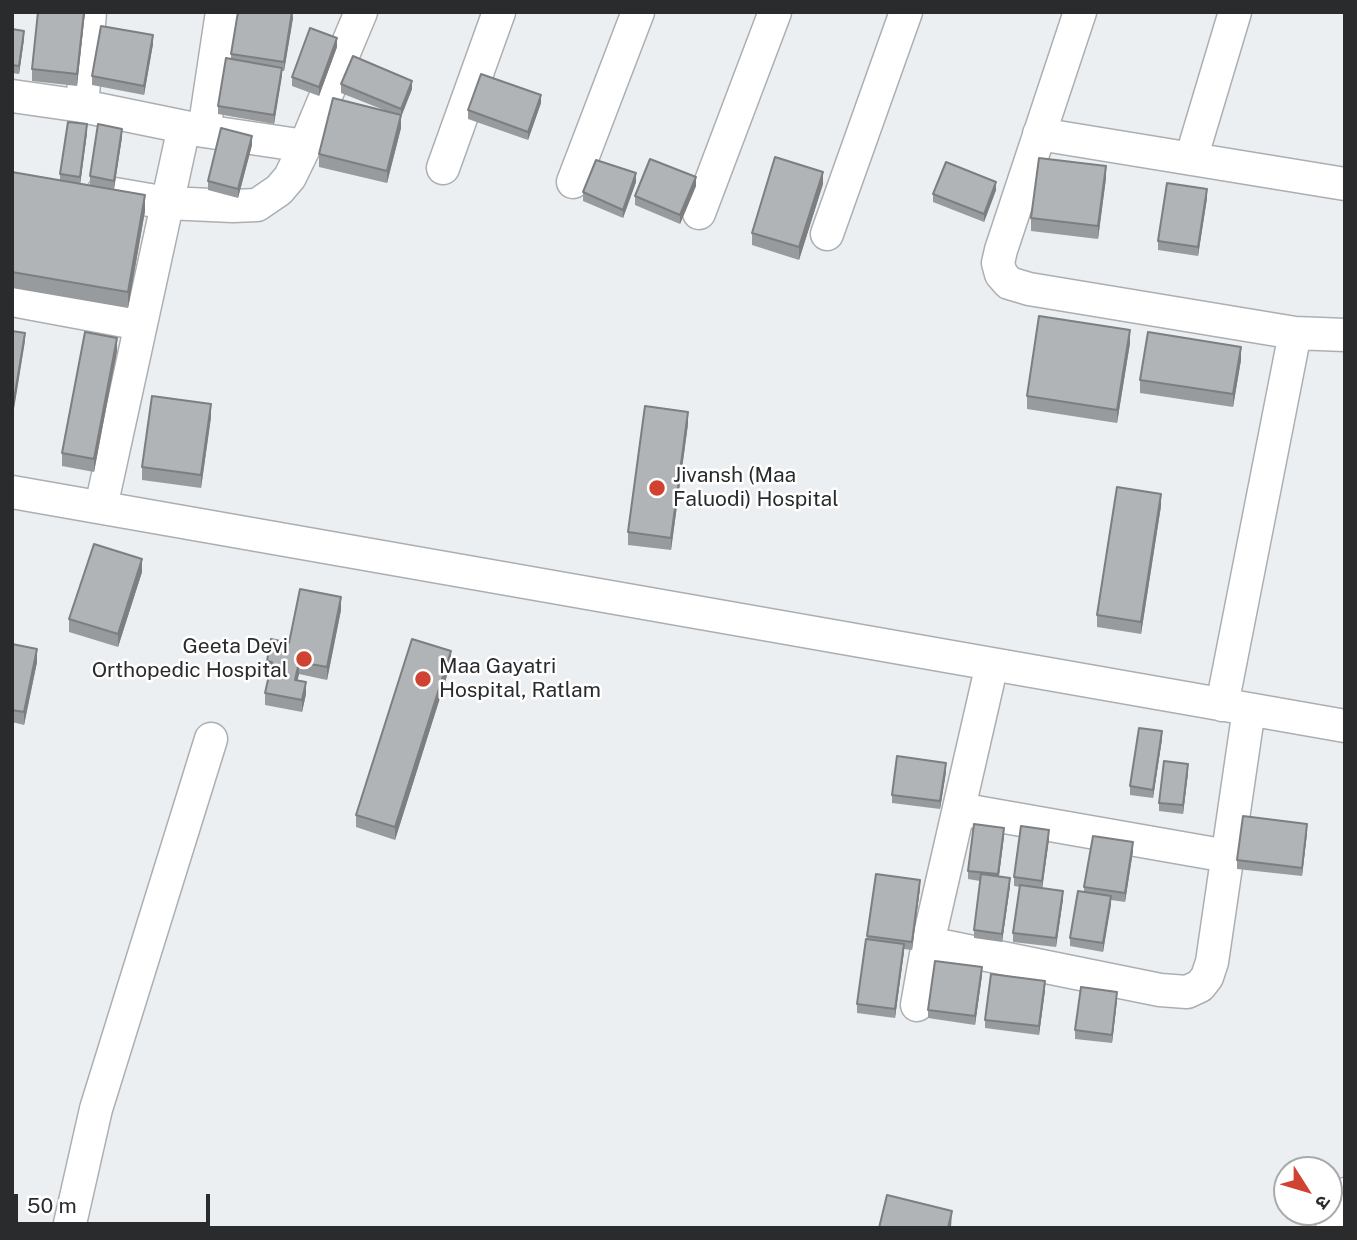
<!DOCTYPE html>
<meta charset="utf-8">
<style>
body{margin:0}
#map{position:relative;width:1357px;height:1240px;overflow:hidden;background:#ebeff2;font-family:"Public Sans","Noto Sans Devanagari",sans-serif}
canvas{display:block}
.frame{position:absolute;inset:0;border:14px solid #2a2b2c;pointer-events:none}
.north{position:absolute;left:1273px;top:1156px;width:70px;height:70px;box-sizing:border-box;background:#fff;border:2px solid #aaaaab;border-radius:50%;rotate:127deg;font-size:19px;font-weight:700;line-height:28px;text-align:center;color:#2a2b2c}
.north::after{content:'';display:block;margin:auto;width:24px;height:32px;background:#d04332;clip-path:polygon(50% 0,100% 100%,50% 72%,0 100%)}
.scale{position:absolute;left:14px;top:1194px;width:196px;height:32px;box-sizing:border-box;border:4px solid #2a2b2c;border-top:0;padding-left:9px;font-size:21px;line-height:24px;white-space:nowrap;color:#2a2b2c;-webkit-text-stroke:5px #fff;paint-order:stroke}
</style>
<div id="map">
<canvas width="1357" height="1240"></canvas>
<div class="frame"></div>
<div class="north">उ</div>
<div class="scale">50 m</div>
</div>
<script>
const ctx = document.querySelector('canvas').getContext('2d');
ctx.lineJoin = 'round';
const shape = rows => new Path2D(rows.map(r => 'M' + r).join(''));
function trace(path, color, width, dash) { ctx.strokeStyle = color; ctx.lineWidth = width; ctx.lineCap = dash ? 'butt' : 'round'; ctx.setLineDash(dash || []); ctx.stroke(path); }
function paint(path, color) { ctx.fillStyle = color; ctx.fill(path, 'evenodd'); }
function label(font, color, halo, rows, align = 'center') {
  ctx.font = font + ' "Public Sans",sans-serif'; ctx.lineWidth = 5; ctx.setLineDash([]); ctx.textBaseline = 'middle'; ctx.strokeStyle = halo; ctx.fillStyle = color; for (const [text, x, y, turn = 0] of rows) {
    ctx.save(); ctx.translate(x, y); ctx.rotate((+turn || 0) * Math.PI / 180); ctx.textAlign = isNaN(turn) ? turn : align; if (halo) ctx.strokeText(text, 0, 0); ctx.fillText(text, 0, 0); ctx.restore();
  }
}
const minor = shape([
 [1080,12,1001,250,998,263,1001,274,1009,283,1029,289,1295,333,1345,335],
 [12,96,82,106,204,131,305,146],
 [82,106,90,12],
 [204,131,222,12],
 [1039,134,1345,184],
 [1191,159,1235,12],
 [443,168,499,12],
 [573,182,638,12],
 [103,192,167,203,233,206,257,205,279,190,290,177,305,146,361,12],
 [699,213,775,12],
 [827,234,906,12],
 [12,300,141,324],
 [12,492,1345,726],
 [101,507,184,127],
 [1222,705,1295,333],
 [959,809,1227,856],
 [928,943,1160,990,1187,992,1200,986,1207,977,1212,962,1249,709],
 [917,1005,928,943,992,664],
 [69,1228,96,1109,211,739],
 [1332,1228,1345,1194]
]);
trace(minor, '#acafb2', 35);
trace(minor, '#fff', 32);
paint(shape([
 [38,12,85,12,77,86,32,81,32,69],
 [293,18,284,71,282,71,274,124,218,114,218,106,231,59,231,54],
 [12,29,24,39,19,74,12,73],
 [153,44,144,95,92,85,92,76],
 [337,47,319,96,292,86,292,77],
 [341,84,412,89,401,117,401,128,387,183,319,167,319,154,389,112,341,93],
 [541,103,528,140,468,119,468,110],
 [87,133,80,184,145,211,128,308,12,288,12,172,60,180,60,174],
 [122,137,114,189,90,185,90,176],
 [252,145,238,198,208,190,208,181],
 [1106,178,1098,239,1031,231,1031,218],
 [636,182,623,218,583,201,583,192],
 [823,184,799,260,752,245,752,233],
 [696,186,680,224,635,205,635,196],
 [996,190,984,222,933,202,933,194],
 [1207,198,1198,256,1158,250,1158,241],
 [1130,343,1117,423,1027,409,1027,396],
 [117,351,94,472,62,466,62,453],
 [1241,360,1233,407,1140,393,1140,380],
 [211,417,201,488,142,480,142,467],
 [688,424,671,550,628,545,628,532],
 [1161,506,1141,634,1097,627,1097,615],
 [142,572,118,647,69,632,69,619],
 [341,610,327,680,299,674,297,680,306,694,302,712,265,705,265,693,269,674,267,673,267,661,289,643],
 [12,644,37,662,24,725,12,722],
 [451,663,395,840,356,827,356,815],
 [1162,739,1153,798,1130,795,1130,786],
 [946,772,940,809,892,803,892,795],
 [1188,773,1183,814,1159,811,1159,803],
 [1307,833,1302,876,1237,869,1237,860],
 [1004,836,999,876,1010,886,1002,942,974,938,974,930,980,881,968,879,968,871],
 [1049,839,1042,888,1063,899,1056,947,1013,942,1013,933,1020,887,1014,886,1014,877],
 [1133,851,1125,902,1111,900,1103,952,1070,946,1070,938,1084,892,1084,887],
 [920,888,912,950,904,949,895,1018,857,1013,857,1004,867,936],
 [982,975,975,1025,928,1018,928,1010],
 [1045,990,1039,1035,985,1028,985,1020],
 [1117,1000,1112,1043,1075,1039,1075,1030]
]), '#989b9d');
paint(shape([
 [84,12,85,12,77,86,77,74],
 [293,12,293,18,284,71,284,62],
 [24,31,24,39,19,74,19,66],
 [153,35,153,44,144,95,144,86],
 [337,38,337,47,319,96,319,87],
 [282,68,282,76,274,124,274,115],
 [412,81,412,89,401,117,401,128,387,183,387,171,401,116,401,109],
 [541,95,541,103,528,140,528,132],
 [87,124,87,133,80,185,80,177],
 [122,129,122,137,114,189,114,181],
 [252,136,252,145,238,198,238,189],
 [1106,166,1106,178,1098,239,1098,226],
 [823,172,823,184,799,260,799,247],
 [636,173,636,182,623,218,623,210],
 [696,177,696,186,680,224,680,215],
 [996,182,996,190,984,222,984,214],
 [1207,189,1207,198,1198,256,1198,247],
 [145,195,145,211,128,308,128,292],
 [1130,330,1130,343,1117,423,1117,410],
 [25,333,25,341,14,409,14,400],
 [117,338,117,351,94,472,94,459],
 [1241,347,1241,360,1233,407,1233,394],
 [211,404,211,417,201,488,201,475],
 [688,412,688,424,671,550,671,538],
 [1161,494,1161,506,1141,634,1141,622],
 [142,559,142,572,118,647,118,634],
 [341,597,341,610,327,680,327,667],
 [37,649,37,662,24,725,24,712],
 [451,651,451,663,395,840,395,827],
 [299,662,299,674,295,692,295,680],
 [306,682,306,694,302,712,302,700],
 [1162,731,1162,739,1153,798,1153,790],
 [946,763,946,772,940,809,940,801],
 [1188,764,1188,773,1183,814,1183,805],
 [1307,824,1307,833,1302,876,1302,868],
 [1004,828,1004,836,998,883,998,874],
 [1049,830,1049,839,1042,890,1042,881],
 [1133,842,1133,851,1125,902,1125,893],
 [1010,878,1010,886,1002,942,1002,934],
 [920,880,920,888,912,950,912,942],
 [1063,891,1063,899,1056,947,1056,938],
 [1111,896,1111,905,1103,952,1103,943],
 [904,944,904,952,895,1018,895,1009],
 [982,967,982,975,975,1025,975,1016],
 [1045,981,1045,990,1039,1035,1039,1026],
 [1117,992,1117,1000,1112,1043,1112,1035],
 [952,1211,951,1228,948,1228]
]), '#7c7e80');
const building = shape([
 [38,12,84,12,77,74,32,69,38,12],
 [238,12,292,12,284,62,231,54,238,12],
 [101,26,153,35,144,86,92,76,101,26],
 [310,28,337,38,319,87,292,77,310,28],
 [12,29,24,31,19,66,12,65,12,29],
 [353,56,412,81,401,109,341,84,353,56],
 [226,58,282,68,274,115,218,106,226,58],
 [481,74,541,95,528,132,468,110,481,74],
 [333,98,401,115,387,171,319,154,333,98],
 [68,122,87,124,80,177,60,174,68,122],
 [98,124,122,129,114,181,90,176,98,124],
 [221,128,252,136,238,189,208,181,221,128],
 [775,157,823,172,799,247,752,233,775,157],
 [1039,158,1106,166,1098,226,1031,218,1039,158],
 [650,159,696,177,680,215,635,196,650,159],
 [596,160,636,173,623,210,583,192,596,160],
 [946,162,996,182,984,214,933,194,946,162],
 [12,172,145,195,128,292,12,272,12,172],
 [1167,183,1207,189,1198,247,1158,241,1167,183],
 [1039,316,1130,330,1117,410,1027,396,1039,316],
 [12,331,25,333,14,400,12,400,12,331],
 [85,332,117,338,94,459,62,453,85,332],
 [1148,332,1241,347,1233,394,1140,380,1148,332],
 [152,396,211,404,201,475,142,467,152,396],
 [645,406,688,412,671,538,628,532,645,406],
 [1117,487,1161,494,1141,622,1097,615,1117,487],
 [94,544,142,559,118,634,69,619,94,544],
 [300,589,341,597,327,667,299,662,295,680,306,682,302,700,265,693,272,662,267,661,271,639,289,643,300,589],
 [412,639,451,651,395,827,356,815,412,639],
 [12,644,37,649,24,712,12,710,12,644],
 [1139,728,1162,731,1153,790,1130,786,1139,728],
 [897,756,946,763,940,801,892,795,897,756],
 [1164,761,1188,764,1183,805,1159,803,1164,761],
 [1243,816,1307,824,1302,868,1237,860,1243,816],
 [974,824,1004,828,998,874,968,871,974,824],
 [1021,826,1049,830,1042,881,1014,877,1021,826],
 [1093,836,1133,842,1125,893,1084,887,1093,836],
 [876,874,920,880,912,942,867,936,876,874],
 [981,874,1010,878,1002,934,974,930,981,874],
 [1020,885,1063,891,1056,938,1013,933,1020,885],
 [1078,891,1111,896,1103,943,1070,938,1078,891],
 [866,939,904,944,895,1009,857,1004,866,939],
 [935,961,982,967,975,1016,928,1010,935,961],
 [991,974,1045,981,1039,1026,985,1020,991,974],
 [1081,987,1117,992,1112,1035,1075,1030,1081,987],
 [887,1195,952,1211,948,1228,879,1228,887,1195]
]);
paint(building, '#b1b4b7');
trace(building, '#7c7e80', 2);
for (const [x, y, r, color] of [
 [657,488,9,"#d04332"],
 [304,659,9,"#d04332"],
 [423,679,9,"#d04332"]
]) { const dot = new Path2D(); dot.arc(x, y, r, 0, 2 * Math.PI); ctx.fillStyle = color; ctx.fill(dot); trace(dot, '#fff', 2.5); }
label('21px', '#2a2b2c', '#fff', [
 ["Jivansh (Maa",673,476],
 ["Faluodi) Hospital",673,500],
 ["Geeta Devi",288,647,"right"],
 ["Orthopedic Hospital",288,671,"right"],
 ["Maa Gayatri",439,667],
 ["Hospital, Ratlam",439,691]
], 'left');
</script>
